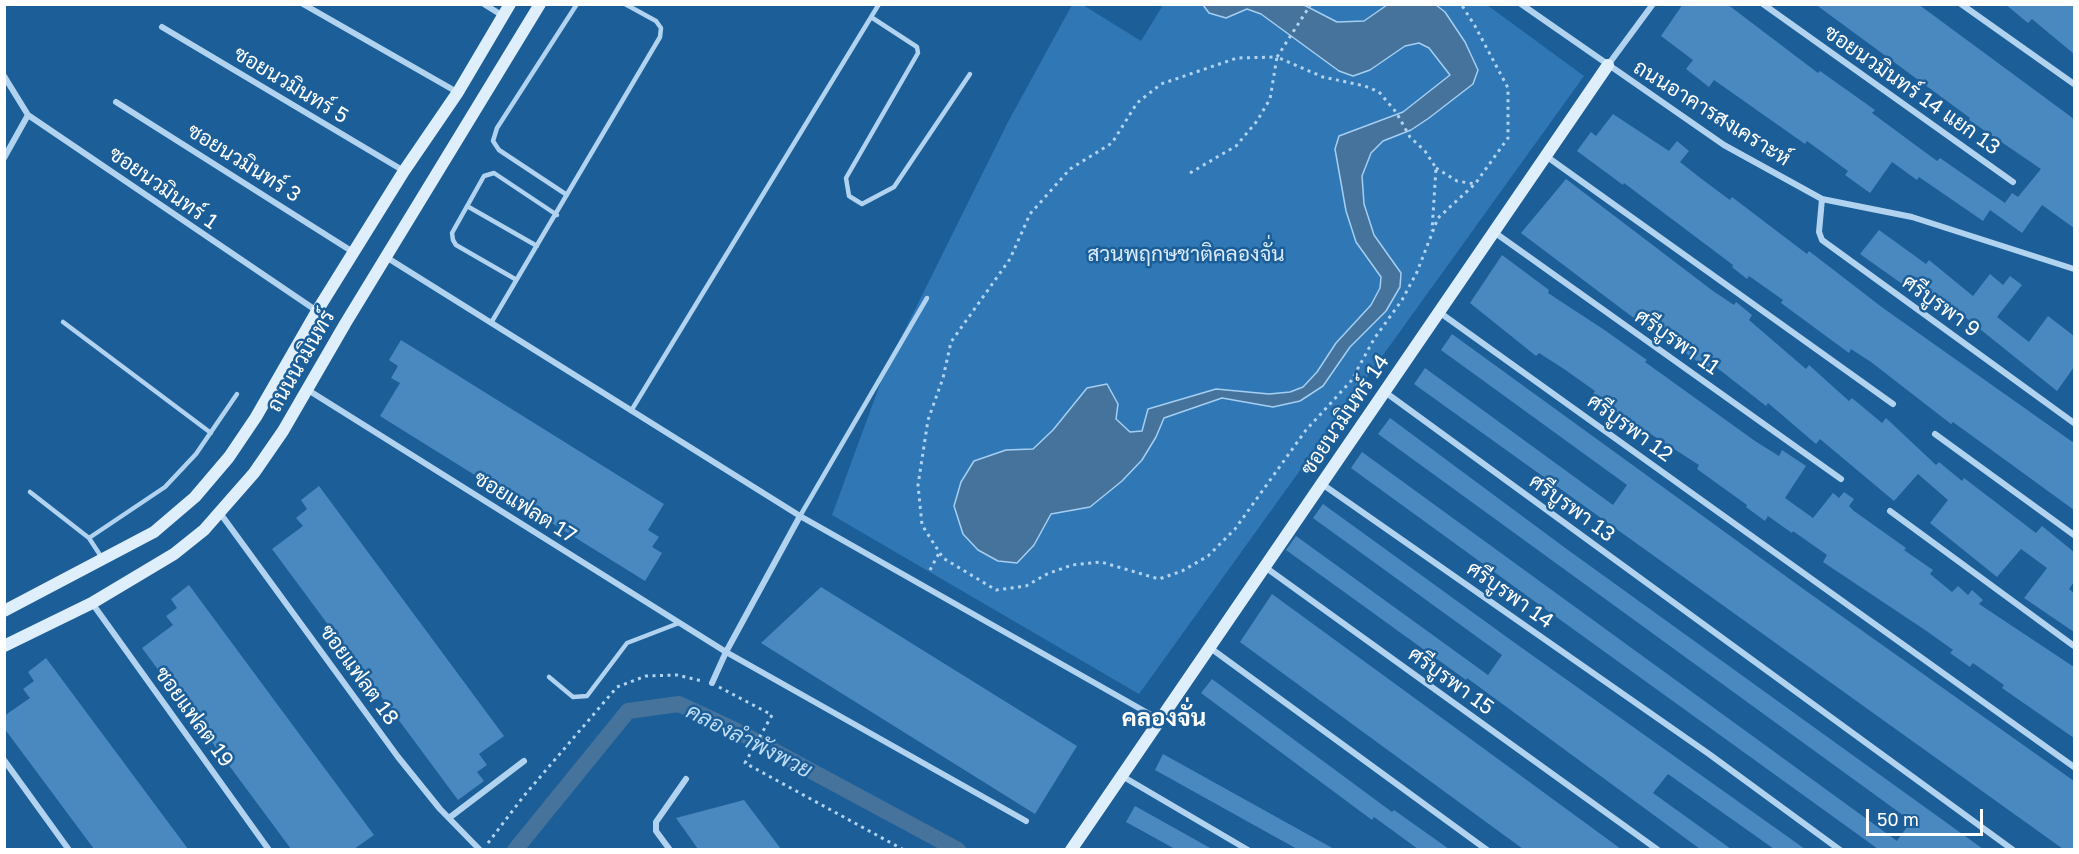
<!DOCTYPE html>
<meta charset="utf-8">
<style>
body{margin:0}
#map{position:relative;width:2079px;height:854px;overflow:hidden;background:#1c5e98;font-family:"Golos Text",sans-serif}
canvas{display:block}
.frame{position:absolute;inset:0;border:6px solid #fff;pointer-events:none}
.scale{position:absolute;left:1866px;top:809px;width:117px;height:27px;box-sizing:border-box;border:3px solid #fff;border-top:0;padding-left:8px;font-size:18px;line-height:21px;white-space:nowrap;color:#fff;-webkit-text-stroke:4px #1c5e98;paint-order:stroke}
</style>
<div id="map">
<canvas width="2079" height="854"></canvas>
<div class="frame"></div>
<div class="scale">50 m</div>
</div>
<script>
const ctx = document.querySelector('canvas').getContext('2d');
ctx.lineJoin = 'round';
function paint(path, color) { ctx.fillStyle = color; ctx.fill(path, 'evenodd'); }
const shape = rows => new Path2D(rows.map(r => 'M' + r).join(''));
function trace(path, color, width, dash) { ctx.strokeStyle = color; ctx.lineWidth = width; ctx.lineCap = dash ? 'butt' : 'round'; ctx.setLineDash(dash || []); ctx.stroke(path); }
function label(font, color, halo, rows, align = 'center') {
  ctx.font = font + ' "Golos Text",Sarabun,sans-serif'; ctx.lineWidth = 5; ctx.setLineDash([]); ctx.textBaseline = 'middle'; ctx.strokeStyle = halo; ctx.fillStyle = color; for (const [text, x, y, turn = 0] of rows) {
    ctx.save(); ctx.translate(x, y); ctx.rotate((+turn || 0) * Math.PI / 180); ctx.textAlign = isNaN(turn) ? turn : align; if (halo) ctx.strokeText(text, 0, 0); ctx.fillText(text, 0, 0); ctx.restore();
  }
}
paint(shape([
 [1072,5,1083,5,1141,41,1163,5,1487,5,1584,76,1139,694,832,515,886,368,1008,122]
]), '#3078b5');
const water = shape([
 [1203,5,1304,5,1337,22,1364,21,1387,5,1436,5,1445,12,1465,42,1478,70,1473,84,1429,118,1411,130,1383,141,1371,153,1362,176,1364,204,1374,235,1401,273,1400,287,1386,311,1350,347,1323,386,1300,401,1273,407,1222,398,1164,418,1156,437,1142,460,1122,481,1090,507,1051,514,1034,545,1017,563,998,561,978,550,963,534,954,506,961,482,974,461,1006,450,1033,449,1053,430,1087,388,1107,384,1118,404,1116,419,1130,432,1142,431,1148,409,1216,389,1269,394,1290,392,1303,387,1317,372,1336,343,1371,305,1380,288,1381,277,1356,242,1346,211,1335,149,1339,136,1403,112,1450,75,1429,48,1419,43,1405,46,1370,70,1353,76,1339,71,1261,14,1247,9,1226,18,1209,13,1203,5]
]);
paint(water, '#46739c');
trace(water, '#a4cff2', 1.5);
trace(shape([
 [515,850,628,711,679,704,737,731,958,850]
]), '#46739c', 16);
paint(shape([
 [1683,4,1727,4,1818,73,1820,71,1875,110,1872,113,1937,161,1940,158,2005,203,2012,193,2018,197,2041,169,1969,120,1970,118,1815,4,1918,4,2074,119,2074,228,2042,205,2022,233,1990,210,1983,221,1919,177,1917,180,1892,162,1870,193,1845,175,1848,171,1807,141,1805,144,1714,80,1709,87,1686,69,1693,60,1661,36],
 [2005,4,2074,4,2074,54,2032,19,2028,23],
 [1613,114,1669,151,1677,141,1689,151,1680,162,1703,180,1730,200,1732,197,1807,254,1809,251,1883,308,2074,443,2074,510,1953,422,1951,424,1871,362,1851,349,1849,353,1781,303,1783,300,1749,276,1747,279,1732,267,1733,265,1624,183,1623,185,1577,151,1591,132,1596,136],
 [1566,179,1713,291,1734,305,1736,302,1752,315,1749,320,1806,369,1809,365,1849,401,1852,398,1882,423,1886,418,1936,465,1939,462,1962,481,1964,478,2036,533,2042,526,2074,552,2074,582,2069,589,2074,593,2074,632,2024,598,2047,568,2021,549,1997,577,1930,523,1948,500,1918,474,1894,501,1820,439,1816,444,1768,403,1766,406,1716,367,1712,372,1661,335,1659,337,1521,233],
 [1879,230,1926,264,1929,260,1973,296,1990,274,2003,285,2010,276,2022,285,1997,317,2029,342,2048,316,2074,336,2074,367,2057,391,1955,309,1953,310,1910,280,1905,286,1860,254],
 [1502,255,1549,290,1548,293,1603,329,1647,360,1645,362,1755,441,1779,456,1782,450,1806,466,1785,498,1813,518,1833,493,1839,498,1844,492,1854,499,1849,506,1854,511,1906,548,1904,550,1933,570,1930,574,1952,592,1958,586,1968,595,1972,590,1983,600,1979,604,2074,667,2074,738,2002,688,2004,685,1973,663,1970,667,1950,653,1953,650,1928,632,1823,562,1827,555,1793,531,1792,533,1768,516,1765,521,1746,507,1747,505,1697,469,1699,465,1621,415,1593,394,1595,391,1564,369,1539,353,1536,356,1470,303],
 [1452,334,1802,588,2074,781,2074,849,2063,849,1414,384,1425,368,1613,505,1627,485,1441,350],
 [401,340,664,504,648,530,659,537,652,547,662,553,645,581,380,416,400,383,391,378,398,366,389,360],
 [1390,418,1568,550,1983,849,1878,849,1530,598,1351,468,1362,452,1897,841,1911,821,1378,434],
 [319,486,504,736,479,754,487,765,477,772,484,781,458,800,272,549,303,526,296,518,307,509,301,500],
 [1323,504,1515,643,1805,849,1774,849,1668,774,1653,793,1731,849,1700,849,1467,678,1466,680,1286,550,1296,536,1488,675,1502,655,1313,518],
 [189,585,374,835,354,849,291,849,142,648,173,625,166,616,177,608,171,599],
 [821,587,1077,746,1035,814,761,643],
 [1272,594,1457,729,1621,849,1523,849,1240,642],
 [46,658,188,849,94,849,4,728,4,716,30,698,23,689,34,681,28,672],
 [1212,679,1392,812,1394,810,1449,849,1418,849,1374,817,1372,820,1201,693],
 [1163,754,1334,849,1297,849,1155,770],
 [744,800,781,849,698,849,676,818],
 [1135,806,1212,849,1175,849,1126,822]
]), '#4989c0');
trace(shape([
 [1311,4,1277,57,1237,58,1161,84,1137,103,1112,143,1070,169,1030,214,1010,259,951,342,943,378,928,420,918,485,922,525,943,558,996,590,1026,586,1047,574,1072,565,1101,562,1159,579,1182,571,1208,556,1235,529,1306,430,1351,381,1374,339,1402,300,1417,272,1438,218,1475,184,1508,138,1508,88,1475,26,1461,4],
 [1436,168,1457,181,1475,184],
 [1190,173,1236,146,1257,121,1270,99,1277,57,1323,77,1365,86,1379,92,1396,112,1410,137,1425,151,1436,168,1432,231],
 [930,570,939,553],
 [719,687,772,715,745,763,904,850],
 [488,843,523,797,617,687,646,676,677,675,702,681]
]), '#b1d3f0', 3, [3, 4.5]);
trace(shape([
 [871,17,917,47,918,53,846,178,849,196,862,204,894,187,970,74],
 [567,195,499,150,493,141,497,128,577,4],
 [467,206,537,246],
 [515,279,456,245,453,240,452,233,484,176,494,173,557,215],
 [63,322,211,433],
 [491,323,660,37,661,28,656,21,625,4],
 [631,411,879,4],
 [30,492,89,538,102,558],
 [800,516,927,298],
 [89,538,165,487,196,454,237,394],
 [549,677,573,697,587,696,627,643,679,623]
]), '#b1d3f0', 4.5);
trace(shape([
 [303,4,457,92],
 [484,4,503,16],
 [1521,4,1724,145,1822,199,1912,217,2074,269],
 [1763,4,2013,182],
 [1961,4,2074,84],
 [162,27,404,171],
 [1608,65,1653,4],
 [4,76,28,115,317,311],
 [116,102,353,252],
 [1546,156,1893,404],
 [4,158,28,115],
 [1822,199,1819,232,1822,240,2074,423],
 [1494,232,1841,479],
 [386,257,800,516,1160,720],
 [1439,312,2074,767],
 [308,390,726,652,1026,821],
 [1385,392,2013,850],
 [1935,434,2074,535],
 [1322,484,1709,754,1840,850],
 [1890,511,2074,646],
 [220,513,398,757,440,809,480,850],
 [1265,567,1658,850],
 [92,603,269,850],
 [1209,647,1487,850],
 [712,683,726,652,800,516],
 [4,760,69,850],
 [1122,776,1248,850],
 [449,818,524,761],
 [670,850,656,831,656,822,686,779]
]), '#b1d3f0', 6);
trace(shape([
 [4,611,154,532,195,497,229,457,256,417,317,311,404,171,458,92,510,4],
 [4,646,92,603,174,554,204,530,254,473,283,431,345,324,540,4],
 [1071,850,1608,65]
]), '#dfeefb', 12);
label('21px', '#fff', '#1c5e98', [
 ["ซอยนวมินทร์ 5",291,85,31],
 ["ซอยนวมินทร์ 14 แยก 13",1912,90,35],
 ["ถนนอาคารสงเคราะห์",1712,113,32],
 ["ซอยนวมินทร์ 3",244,163,32],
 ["ซอยนวมินทร์ 1",163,188,35],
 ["ศรีบูรพา 9",1941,306,36],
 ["ศรีบูรพา 11",1677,342,35],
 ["ถนนนวมินทร์",301,361,-60],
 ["ซอยนวมินทร์ 14",1345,415,-56],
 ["ศรีบูรพา 12",1630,428,36],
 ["ซอยแฟลต 17",525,507,32],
 ["ศรีบูรพา 13",1572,508,36],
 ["ศรีบูรพา 14",1510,595,35],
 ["ซอยแฟลต 18",359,675,54],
 ["ศรีบูรพา 15",1451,681,36],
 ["ซอยแฟลต 19",194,717,54]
]);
label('21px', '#d8ebfb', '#1c5e98', [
 ["สวนพฤกษชาติคลองจั่น",1186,254]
]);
label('italic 22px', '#beddf6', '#1c5e98', [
 ["คลองลำพังพวย",749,741,27]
]);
label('bold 24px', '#fff', '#1c5e98', [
 ["คลองจั่น",1164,718]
]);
</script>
